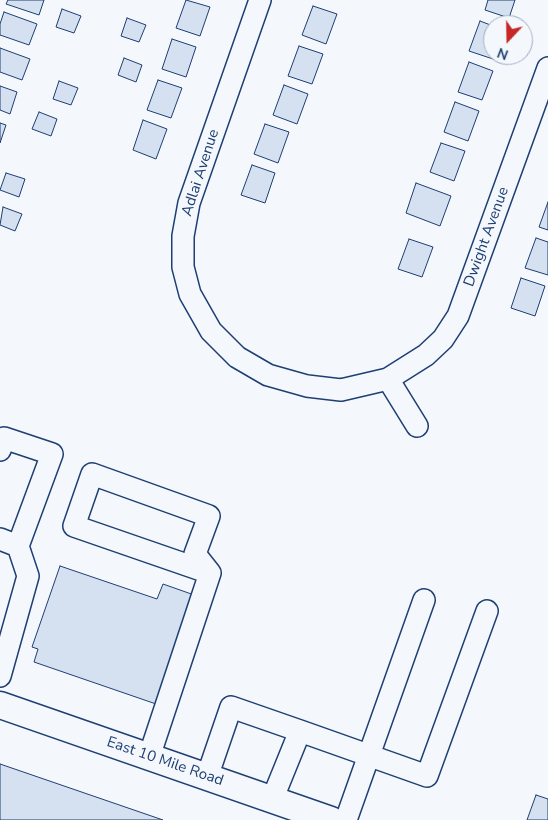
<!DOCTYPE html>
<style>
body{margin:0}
#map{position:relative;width:548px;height:820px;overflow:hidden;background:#f4f7fb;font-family:"Nunito Sans",sans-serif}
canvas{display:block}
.north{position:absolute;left:483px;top:15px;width:50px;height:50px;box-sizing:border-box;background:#f4f7fb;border:1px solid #9eadc5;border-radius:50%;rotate:201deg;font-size:14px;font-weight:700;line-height:20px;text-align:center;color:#1d3f73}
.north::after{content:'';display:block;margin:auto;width:18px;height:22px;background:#c62828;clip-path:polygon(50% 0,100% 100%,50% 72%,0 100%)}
</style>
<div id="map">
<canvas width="548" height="820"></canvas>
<div class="north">N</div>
</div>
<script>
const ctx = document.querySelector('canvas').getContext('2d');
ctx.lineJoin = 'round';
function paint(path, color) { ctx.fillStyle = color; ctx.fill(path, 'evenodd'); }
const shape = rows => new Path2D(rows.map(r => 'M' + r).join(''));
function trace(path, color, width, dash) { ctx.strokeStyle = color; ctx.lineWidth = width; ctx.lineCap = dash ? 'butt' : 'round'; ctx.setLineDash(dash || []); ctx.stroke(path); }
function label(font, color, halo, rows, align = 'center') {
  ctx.font = font + ' "Nunito Sans",sans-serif'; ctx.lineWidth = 4; ctx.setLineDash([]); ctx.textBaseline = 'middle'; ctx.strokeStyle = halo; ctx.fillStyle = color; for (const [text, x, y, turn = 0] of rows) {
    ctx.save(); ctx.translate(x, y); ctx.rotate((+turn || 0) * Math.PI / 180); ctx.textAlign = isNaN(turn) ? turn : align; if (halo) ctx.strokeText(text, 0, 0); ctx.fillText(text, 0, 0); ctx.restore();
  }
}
const building = shape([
 [8,0,44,0,39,15,6,4,8,0],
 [186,0,210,7,200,36,176,28,186,0],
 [488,0,515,0,509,18,485,10,488,0],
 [313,6,337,14,326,44,302,35,313,6],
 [62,9,81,16,74,33,56,27,62,9],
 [4,12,37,24,29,45,0,35,0,24,4,12],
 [127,18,146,25,139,42,121,36,127,18],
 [480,21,493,26,493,59,469,51,480,21],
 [172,39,196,47,186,77,162,69,172,39],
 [299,46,323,54,312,84,288,76,299,46],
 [0,48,30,59,22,80,0,72,0,48],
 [124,58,142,65,136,82,118,75,124,58],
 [469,62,493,71,482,100,458,92,469,62],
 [158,80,182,88,171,118,147,110,158,80],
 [59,81,78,88,71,105,53,99,59,81],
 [284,85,308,94,297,124,273,115,284,85],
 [0,86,17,92,10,114,0,110,0,86],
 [455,102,479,111,468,141,444,132,455,102],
 [39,112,57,119,51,136,32,129,39,112],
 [143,120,167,129,156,159,133,150,143,120],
 [0,123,6,125,0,143,0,123],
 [265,124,289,132,278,163,254,154,265,124],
 [441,143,465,151,454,181,430,172,441,143],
 [252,165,275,173,265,203,241,195,252,165],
 [6,173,25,179,19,197,0,190,6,173],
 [416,183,451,196,440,226,406,213,416,183],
 [548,202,548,230,539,227,548,202],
 [3,207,22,214,15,231,0,225,3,207],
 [536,238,548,242,548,275,525,268,536,238],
 [409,239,433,247,422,277,398,269,409,239],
 [521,278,545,286,535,316,511,308,521,278],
 [60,566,157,599,163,584,197,596,159,705,34,662,38,649,32,647,60,566],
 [0,764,163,820,0,820,0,764],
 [536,795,548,799,548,820,527,820,536,795]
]);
paint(building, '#d5e0f0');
trace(building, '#1d3f73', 1);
const minor = shape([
 [260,0,189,203,183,236,183,267,190,294,211,331,237,357,268,375,307,386,341,390,388,379,426,355,443,339,458,316,548,68],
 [388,379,417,426],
 [0,450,4,438,52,454,18,546,28,576,0,676],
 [0,539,18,546],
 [300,731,427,776,487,611],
 [149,757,210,573,195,554,209,516,92,474,74,526,210,573],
 [207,777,231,707,300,731,272,800],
 [346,820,424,600]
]);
const major = shape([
 [0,705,331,820]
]);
trace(minor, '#1d3f73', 24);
trace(major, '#1d3f73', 29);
trace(minor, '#f4f7fb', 21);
trace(major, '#f4f7fb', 26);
label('15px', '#1d3f73', '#f4f7fb', [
 ["Adlai Avenue",201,173,-72],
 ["Dwight Avenue",487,237,-70],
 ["East 10 Mile Road",165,762,19]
]);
</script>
